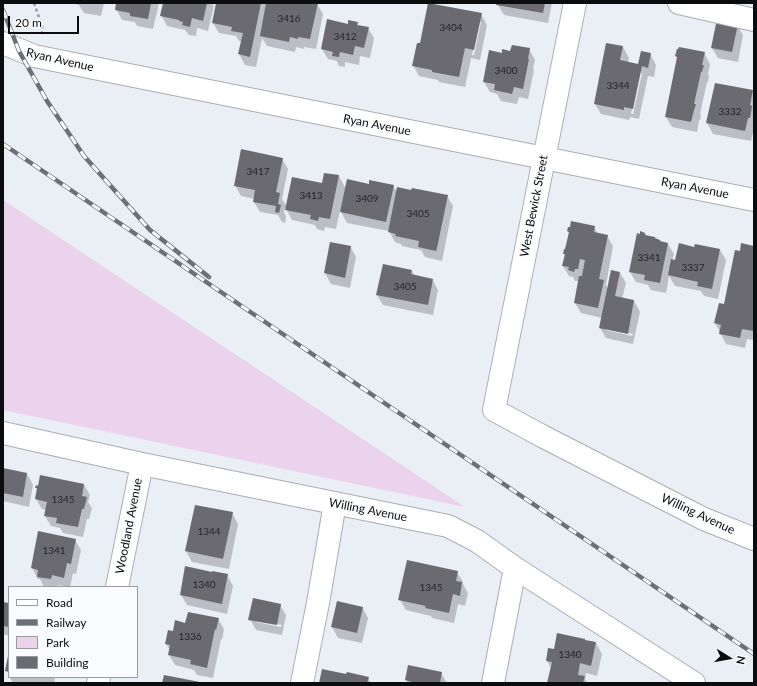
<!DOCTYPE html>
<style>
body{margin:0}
#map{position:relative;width:757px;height:686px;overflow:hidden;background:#eaeef5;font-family:Lato,sans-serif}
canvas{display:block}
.frame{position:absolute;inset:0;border:4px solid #0b0c0e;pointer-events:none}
.legend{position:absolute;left:8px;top:586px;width:130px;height:92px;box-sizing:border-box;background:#f9fbfe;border:1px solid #9a9b9e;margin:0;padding:5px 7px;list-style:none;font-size:12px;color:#0b0c0e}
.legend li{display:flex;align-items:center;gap:8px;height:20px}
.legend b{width:20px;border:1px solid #9a9b9e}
.north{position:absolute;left:709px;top:638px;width:40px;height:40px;-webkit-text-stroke:3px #f9fbfe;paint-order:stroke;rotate:101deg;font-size:11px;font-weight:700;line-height:16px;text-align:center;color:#0b0c0e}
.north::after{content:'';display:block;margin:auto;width:14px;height:18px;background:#0b0c0e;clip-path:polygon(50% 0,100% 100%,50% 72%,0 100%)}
.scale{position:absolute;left:8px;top:16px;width:71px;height:18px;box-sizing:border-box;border:2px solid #0b0c0e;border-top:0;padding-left:5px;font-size:12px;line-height:14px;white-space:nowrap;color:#0b0c0e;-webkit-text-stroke:3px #f9fbfe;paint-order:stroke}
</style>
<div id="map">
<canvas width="757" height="686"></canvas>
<div class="frame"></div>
<ul class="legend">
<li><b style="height:5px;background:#fff"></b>Road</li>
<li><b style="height:5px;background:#6c6f73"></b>Railway</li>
<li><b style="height:11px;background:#ebd3ed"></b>Park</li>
<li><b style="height:11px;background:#6b6a71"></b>Building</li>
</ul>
<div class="north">N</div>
<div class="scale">20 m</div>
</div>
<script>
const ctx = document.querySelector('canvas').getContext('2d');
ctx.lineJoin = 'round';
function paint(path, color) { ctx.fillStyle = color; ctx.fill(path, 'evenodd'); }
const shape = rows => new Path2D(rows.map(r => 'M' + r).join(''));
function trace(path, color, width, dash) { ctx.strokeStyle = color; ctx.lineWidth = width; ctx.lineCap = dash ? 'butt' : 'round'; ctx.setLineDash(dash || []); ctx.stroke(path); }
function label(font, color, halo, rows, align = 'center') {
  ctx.font = font + ' Lato,sans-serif'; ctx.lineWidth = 3; ctx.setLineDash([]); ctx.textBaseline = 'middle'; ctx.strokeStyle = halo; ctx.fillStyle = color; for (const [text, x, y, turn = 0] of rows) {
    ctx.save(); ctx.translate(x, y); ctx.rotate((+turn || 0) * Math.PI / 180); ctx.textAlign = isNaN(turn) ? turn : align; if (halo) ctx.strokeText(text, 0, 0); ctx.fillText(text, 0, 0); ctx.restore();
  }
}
paint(shape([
 [3,200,465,507,3,410]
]), '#ebd3ed');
paint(shape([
 [71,3,104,3,101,16,84,13,79,5],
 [117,3,159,3,153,29,137,26,135,22,122,20,116,9],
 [164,3,212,3,214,6,208,31,197,28,196,36,189,35,185,30,167,26,161,15],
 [217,3,317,4,323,14,316,49,304,47,304,49,296,47,295,52,267,46,262,38,256,67,245,65,239,54,242,42,239,41,236,36,219,33,213,23],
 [498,3,552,3,548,23,504,15,498,5],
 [481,14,487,25,480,60,471,58,465,87,439,82,438,80,419,76,413,65,421,44],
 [479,22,481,22,474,55,472,55],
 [357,23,359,26,368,28,374,38,370,58,360,56,359,65,345,62,345,67,339,66,337,61,328,59,322,49,349,25],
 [737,25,743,35,738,62,718,58,712,48],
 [607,44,623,47,629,58,628,63,639,65,650,54,656,65,654,77,648,76,639,119,630,117,629,120,601,114,595,104],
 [640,73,642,73,633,114,631,114],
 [529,49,535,60,533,68,534,70,528,99,519,97,517,104,501,101,497,94,490,92,484,82,502,54],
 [704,53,710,64,708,74,709,76,708,82,707,82,700,114,701,115,700,120,699,120,697,132,672,127,666,117,678,59,676,56],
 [715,84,752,91,754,94,754,128,751,141,713,134,707,123],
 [282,159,288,169,282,199,287,207,323,184,339,176,346,189,369,185,393,186,397,192,412,191,447,196,453,206,442,261,425,257,421,250,402,246,401,244,395,242,389,231,347,223,340,210,336,229,325,227,324,231,317,229,315,225,292,220,285,207,284,212,286,216,285,223,282,222,278,215,260,212,254,202,255,199,241,196,235,185],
 [594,227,598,234,607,236,613,246,606,285,608,289,620,273,626,283,622,299,634,301,640,312,633,344,606,338,600,328,602,318,581,313,575,303,579,281,575,281,573,277,569,276,563,266,565,256,564,254,570,233,568,231],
 [606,328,633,334,632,336,606,330],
 [645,233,646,237,661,242,668,244,674,254,672,261,676,261,720,250,726,260,718,299,704,296,701,291,675,286,669,276,666,293,651,290,648,285,636,282,630,272],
 [350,246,356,257,350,288,331,284,325,273],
 [754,247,754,340,747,339,745,348,726,344,715,323,725,305,740,252],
 [412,271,415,276,432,279,438,290,433,315,383,305,377,295],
 [3,469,27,474,33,485,29,507,3,501],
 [84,485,90,495,88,502,92,508,89,519,87,519,83,537,63,533,60,528,51,526,45,516,46,510,42,509,36,499,38,491,36,488],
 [232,513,238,524,229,569,192,562,186,551],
 [75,540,81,550,76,574,73,573,70,587,58,585,57,587,44,587,40,579,38,579,32,568],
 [457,572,463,582,463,584,468,593,465,606,458,604,454,623,432,618,431,616,406,610,400,600],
 [227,575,233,586,227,614,187,605,181,595],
 [3,602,4,603,9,604,9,636,3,634],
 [280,605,286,615,282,635,256,630,250,619],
 [256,620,282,625,281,627,256,622],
 [362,607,368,618,362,643,338,638,332,627],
 [218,619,224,629,222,640,221,639,213,678,197,675,194,670,175,665,169,655,170,650,166,644,174,632],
 [585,641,596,643,602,654,597,676,586,673,585,678,587,683,549,683,551,669,547,660,555,650],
 [441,673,447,683,408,683,406,680],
 [10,677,54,677,55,679,54,683,20,683,12,682],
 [368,678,371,683,320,683]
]), '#0003');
paint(shape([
 [116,3,151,3,148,19,130,16,130,13,115,10],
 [163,3,207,3,203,21,192,18,190,27,182,25,183,22,179,21,179,20,160,16],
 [216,3,261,3,250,57,238,54,243,33,231,31,232,27,212,23],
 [266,3,318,3,310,39,298,37,298,39,290,37,289,42,260,36],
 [428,3,482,13,474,50,465,48,459,77,432,72,432,70,412,66,417,43,420,43],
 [497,3,545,3,543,13,496,5],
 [327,19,348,24,348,20,358,22,357,25,369,27,364,48,355,46,353,55,340,52,339,57,332,56,333,52,321,49],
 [717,19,738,24,732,52,711,48],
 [606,43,623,46,620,60,638,64,641,51,651,53,648,68,642,66,633,109,624,107,624,110,594,104],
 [512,45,530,48,528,59,529,59,523,89,514,87,512,94,494,90,495,84,483,82,489,50,502,53,502,49,510,51],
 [679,47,705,52,702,65,704,65,702,72,701,72,694,104,696,104,694,110,691,122,665,117,677,57,675,56,677,49,678,49],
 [715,83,753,90,750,105,752,106,750,118,748,118,745,131,706,123],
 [241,149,283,158,276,192,280,193,278,204,281,205,279,213,275,212,276,206,253,202,255,190,234,186],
 [324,173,339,175,330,219,319,217,318,221,310,219,311,215,285,210,292,177,322,183],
 [347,179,369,184,369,180,394,185,386,222,340,212],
 [397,187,411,190,412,188,448,195,437,248,436,251,418,247,419,241,395,236,396,234,388,232],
 [571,221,595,226,594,232,608,235,599,279,604,280,598,308,574,303,579,276,582,276,585,260,580,259,578,269,575,269,574,272,568,270,569,267,562,266,565,254,563,254,564,249,565,249,569,232,567,231,568,227,570,227],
 [640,231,645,233,645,235,655,237,655,238,660,240,660,241,668,243,660,283,644,280,645,275,629,272,637,233,640,234],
 [330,242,351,246,345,278,324,273],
 [679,243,694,247,695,244,720,249,712,289,697,286,698,282,668,275,671,259,675,260],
 [741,243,754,246,754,331,742,329,740,338,719,334,721,325,714,323,719,303,724,304,735,250,740,251],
 [383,264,412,270,411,274,433,279,428,305,376,295],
 [611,270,620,272,615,296,634,300,628,334,599,328],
 [3,468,27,473,23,497,3,493],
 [40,475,84,484,82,496,87,497,84,509,82,509,78,527,56,523,57,518,44,516,47,502,35,499,37,488,35,488,36,485,38,486],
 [195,505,233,512,223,559,185,551],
 [38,531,76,539,71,564,67,563,64,578,52,575,51,579,37,577,38,570,31,568],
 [407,560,458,571,456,581,462,582,460,596,453,594,449,613,425,608,426,606,398,600],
 [185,566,212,572,212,571,228,574,222,604,180,595],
 [253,598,281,604,277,625,248,620],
 [337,601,363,607,357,633,331,627],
 [3,602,9,603,9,627,3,626],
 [188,612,219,618,216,630,215,629,207,668,190,664,191,660,168,655,170,645,165,644,168,630,173,631,175,620,185,623],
 [557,633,585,639,585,640,596,642,591,666,580,663,578,675,585,676,583,683,547,683,552,662,546,661,548,648,554,649],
 [8,656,9,656,9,672,5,671],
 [408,665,442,672,440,683,412,683,412,682,405,680],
 [322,669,346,674,347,672,369,677,367,683,319,683],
 [164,675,200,682,200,683,162,683]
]), '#6b6a71');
const minor = shape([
 [575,3,494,410,542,436,704,519,754,539],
 [679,3,754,20],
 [3,43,34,56,754,200],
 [3,433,142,464,448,526,477,541,515,568,694,683],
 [117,587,142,464],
 [98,683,99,677],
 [302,683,318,603,335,503],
 [493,683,515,568]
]);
trace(minor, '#aaadb4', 24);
trace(shape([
 [34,3,43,29,41,35]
]), '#989ba0', 2.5, [3, 3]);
trace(minor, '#fff', 22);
const rail = shape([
 [3,10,19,51,47,101,84,156,150,230,209,277],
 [3,144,754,654]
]);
trace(rail, '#6c6f73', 4.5);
trace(rail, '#f9fbfe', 3, [9]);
label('10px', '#232427', null, [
 ["3416",289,19],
 ["3404",451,28],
 ["3412",345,37],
 ["3400",506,71],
 ["3344",618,86],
 ["3332",730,112],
 ["3417",258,172],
 ["3413",311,196],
 ["3409",367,199],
 ["3405",418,214],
 ["3341",649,258],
 ["3337",693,268],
 ["3405",405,287],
 ["1345",63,500],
 ["1344",209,532],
 ["1341",54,551],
 ["1340",204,585],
 ["1345",431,588],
 ["1336",190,637],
 ["1340",570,655]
]);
label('12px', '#0b0c0e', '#f9fbfe', [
 ["Ryan Avenue",60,60,13],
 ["Ryan Avenue",377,125,11],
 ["Ryan Avenue",695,188,11],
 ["West Bewick Street",534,206,-79],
 ["Willing Avenue",368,510,11],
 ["Willing Avenue",698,514,25],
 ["Woodland Avenue",129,526,-79]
]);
</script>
